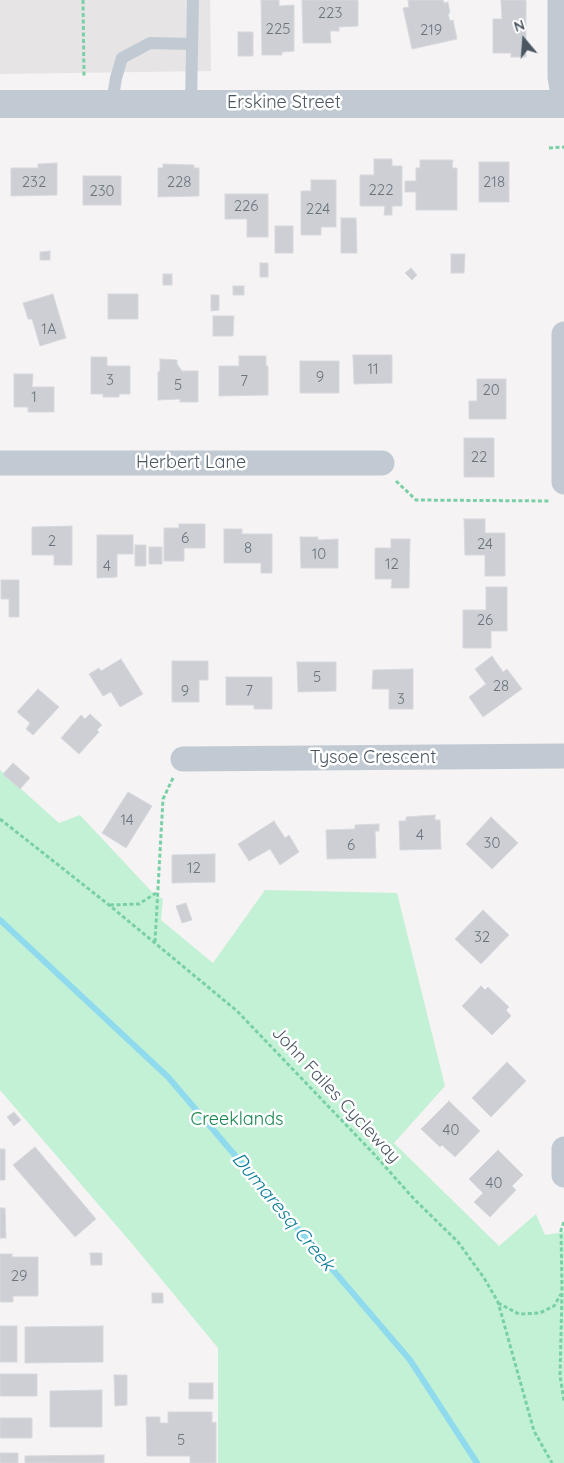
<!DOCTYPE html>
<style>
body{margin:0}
#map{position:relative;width:564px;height:1463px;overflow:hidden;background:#f5f3f3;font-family:Quicksand,sans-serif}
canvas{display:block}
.north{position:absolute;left:499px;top:15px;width:50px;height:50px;-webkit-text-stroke:4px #fff;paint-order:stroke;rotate:342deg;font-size:14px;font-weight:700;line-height:20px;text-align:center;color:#4a5661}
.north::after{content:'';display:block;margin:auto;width:18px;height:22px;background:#4a5661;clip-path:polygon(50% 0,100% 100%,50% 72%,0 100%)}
</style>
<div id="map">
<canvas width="564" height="1463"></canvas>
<div class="north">N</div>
</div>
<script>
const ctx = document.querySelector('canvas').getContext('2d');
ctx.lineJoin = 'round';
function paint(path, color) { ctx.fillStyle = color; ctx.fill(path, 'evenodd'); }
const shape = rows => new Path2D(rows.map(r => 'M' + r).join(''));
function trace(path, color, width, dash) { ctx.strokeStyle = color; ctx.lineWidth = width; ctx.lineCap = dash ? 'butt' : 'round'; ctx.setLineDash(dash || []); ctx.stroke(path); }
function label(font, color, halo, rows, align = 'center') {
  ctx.font = font + ' Quicksand,sans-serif'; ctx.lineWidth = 5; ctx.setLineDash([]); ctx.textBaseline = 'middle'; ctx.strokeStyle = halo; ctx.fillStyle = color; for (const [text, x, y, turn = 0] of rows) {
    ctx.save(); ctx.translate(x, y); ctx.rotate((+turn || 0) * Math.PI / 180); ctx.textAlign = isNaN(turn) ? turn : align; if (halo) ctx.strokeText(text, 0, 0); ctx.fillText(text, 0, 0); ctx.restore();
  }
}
paint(shape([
 [0,0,210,0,211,71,0,74]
]), '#e6e4e5');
paint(shape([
 [0,770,59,823,80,815,152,892,163,899,161,920,213,963,265,890,397,893,445,1086,394,1143,499,1246,536,1214,545,1235,564,1232,564,1463,218,1463,218,1348,134,1246,0,1090]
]), '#c3f1d5');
trace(shape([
 [0,920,168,1077,410,1360,477,1463]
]), '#90daee', 6);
const building = shape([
 [261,0,279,0,279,6,294,5,294,51,282,52,282,55,262,55,261,0],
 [302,0,358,0,358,26,339,27,339,31,330,31,331,43,303,43,302,0],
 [408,0,443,0,444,3,448,2,450,13,448,14,450,21,453,20,457,39,412,49,403,8,409,7,408,0],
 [501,0,526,0,526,57,511,57,511,53,493,53,493,19,502,19,501,0],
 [238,32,253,32,253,56,238,56,238,32],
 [374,159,392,159,392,166,402,166,402,206,392,206,392,215,384,215,385,206,360,206,360,175,374,175,374,159],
 [420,160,453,160,452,168,457,168,457,210,416,210,416,192,405,192,405,181,416,181,416,168,420,168,420,160],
 [479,162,509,162,509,202,479,202,479,162],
 [57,163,57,195,11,196,11,168,38,168,38,164,57,163],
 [163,164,194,165,194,168,199,168,199,196,158,197,158,168,163,168,163,164],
 [83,176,121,176,121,205,83,205,83,176],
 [311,180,336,180,336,227,321,227,321,235,301,235,301,191,311,191,311,180],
 [225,194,268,194,268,237,247,237,247,219,225,219,225,194],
 [341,218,356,218,357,253,341,253,341,218],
 [275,226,293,226,293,253,275,253,275,226],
 [50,251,50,260,40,260,40,252,50,251],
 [451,254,465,254,464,273,451,273,451,254],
 [260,263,268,263,268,277,260,277,260,263],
 [411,268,417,275,412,280,405,273,411,268],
 [163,274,172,274,172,285,163,285,163,274],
 [233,286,244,286,244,295,233,295,233,286],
 [53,294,66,338,40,346,32,319,28,319,23,303,53,294],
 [108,294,138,294,138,319,108,319,108,294],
 [211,295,219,295,219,310,211,311,211,295],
 [213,316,234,316,233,336,213,336,213,316],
 [353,355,392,355,392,383,354,384,353,355],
 [239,356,266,356,266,366,268,366,268,395,219,396,219,366,239,366,239,356],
 [91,357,107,357,107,366,130,366,130,394,119,394,119,397,103,397,103,394,91,394,91,357],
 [160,359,177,360,177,364,182,371,198,371,198,402,180,402,180,399,158,400,158,372,160,371,160,359],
 [300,361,339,361,339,393,300,393,300,361],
 [14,374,33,374,32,387,54,387,54,412,28,412,28,407,14,407,14,374],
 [477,379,506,379,506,419,469,419,469,401,477,401,477,379],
 [464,438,494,438,494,477,464,477,464,438],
 [464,519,485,519,485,533,505,533,505,576,485,576,485,555,465,555,464,519],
 [179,524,205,524,205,548,184,548,184,561,164,561,164,528,179,528,179,524],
 [72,526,72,565,54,565,54,555,32,555,32,527,72,526],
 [224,529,242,529,242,534,272,534,272,573,261,573,261,563,224,563,224,529],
 [97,535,133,535,133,554,117,554,117,577,97,578,97,535],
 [300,537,318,537,318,540,338,539,338,568,301,568,300,537],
 [391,539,410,539,409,588,391,588,392,579,375,579,375,548,391,548,391,539],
 [135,545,146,545,146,566,135,566,135,545],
 [149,547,162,547,162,564,149,564,149,547],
 [1,580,19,580,19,617,9,617,9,599,1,599,1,580],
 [486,587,507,587,507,631,491,631,491,648,463,648,463,610,486,610,486,587],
 [492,656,503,672,507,669,522,689,483,717,469,697,486,684,475,669,492,656],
 [121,659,143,694,120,707,111,692,103,696,89,674,99,668,101,671,121,659],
 [172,661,208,661,208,680,199,680,199,702,172,702,172,661],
 [297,662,336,662,336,691,298,692,297,662],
 [413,669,413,709,389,709,389,689,372,689,373,670,413,669],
 [226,677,272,677,272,709,254,709,254,705,226,705,226,677],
 [38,689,59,707,33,735,26,729,30,723,17,712,38,689],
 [90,714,102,725,97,730,99,732,79,754,61,738,81,715,85,719,90,714],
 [13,763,30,778,20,789,3,774,13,763],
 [128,792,152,806,126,848,102,833,128,792],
 [435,815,435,820,440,820,441,849,400,850,399,821,406,821,406,817,435,815],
 [491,817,518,843,492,869,466,844,491,817],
 [274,821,285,838,289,835,299,852,280,865,270,849,249,861,238,844,274,821],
 [379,824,379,831,375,831,376,858,327,859,326,830,355,829,355,825,379,824],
 [215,854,215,882,172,883,172,855,215,854],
 [186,903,192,920,182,923,176,906,186,903],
 [483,910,509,935,481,964,455,939,483,910],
 [481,986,485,990,488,987,509,1007,506,1010,511,1016,492,1035,462,1006,481,986],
 [507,1062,526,1081,491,1117,472,1098,507,1062],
 [449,1101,480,1131,455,1157,442,1145,440,1147,421,1129,449,1101],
 [14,1112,21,1120,14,1126,7,1117,14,1112],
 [35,1147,96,1219,75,1237,13,1165,35,1147],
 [0,1149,5,1149,5,1180,0,1180,0,1149],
 [498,1150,523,1175,512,1186,516,1190,490,1217,474,1202,483,1193,469,1179,498,1150],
 [0,1208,5,1208,6,1238,0,1238,0,1208],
 [90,1253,102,1253,102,1265,91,1265,90,1253],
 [0,1254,12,1254,12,1257,38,1257,38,1296,13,1296,13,1302,0,1302,0,1254],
 [152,1293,163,1293,163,1303,152,1303,152,1293],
 [0,1326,17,1326,17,1362,0,1362,0,1326],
 [103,1326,103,1362,25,1363,25,1327,103,1326],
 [0,1374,37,1374,37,1396,0,1396,0,1374],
 [114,1375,127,1375,127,1405,115,1406,114,1375],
 [189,1383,213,1383,213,1399,189,1399,189,1383],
 [102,1390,102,1427,50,1427,50,1391,102,1390],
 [168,1412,212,1412,212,1423,216,1422,216,1463,190,1463,190,1456,147,1456,146,1417,160,1417,160,1423,168,1423,168,1412],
 [0,1418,32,1418,32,1438,0,1438,0,1418],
 [0,1453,18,1453,18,1463,0,1463,0,1453],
 [104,1455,104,1463,25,1463,25,1456,104,1455]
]);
paint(building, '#cdcfd5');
trace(building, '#d7d9de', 1);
trace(shape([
 [83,0,84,78],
 [549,148,564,147],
 [396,481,416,500,550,501],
 [0,819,109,905,237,1011,373,1153,414,1199,458,1242,484,1278,498,1302,534,1431,552,1463],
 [110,905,139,904,156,893],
 [155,942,163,799,173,778],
 [564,1222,561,1230,562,1293,560,1376,564,1401],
 [498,1303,519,1314,540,1313,554,1306,561,1294]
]), '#7ad0a6', 3, [4, 2.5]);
trace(shape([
 [112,103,116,78,122,58,150,43,192,44],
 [191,103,193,0]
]), '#c1cad2', 12);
trace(shape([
 [560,0,560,77,564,101],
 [564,334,564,482],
 [0,463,382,463],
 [183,759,564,756],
 [564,1149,564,1175]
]), '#c1cad2', 25);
trace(shape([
 [0,104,564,104]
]), '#c1cad2', 28);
label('15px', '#6b747e', null, [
 ["223",330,13],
 ["225",278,29],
 ["219",431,30],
 ["232",34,182],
 ["228",179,182],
 ["218",494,182],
 ["222",381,190],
 ["230",102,191],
 ["226",246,206],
 ["224",318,209],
 ["1A",49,329],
 ["11",373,369],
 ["9",320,377],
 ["3",110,380],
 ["7",244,381],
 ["5",178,385],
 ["20",491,390],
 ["1",34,397],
 ["22",479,457],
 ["6",185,538],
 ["2",52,541],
 ["24",485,544],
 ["8",248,548],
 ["10",319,554],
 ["12",392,564],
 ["4",107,566],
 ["26",485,620],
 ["5",317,677],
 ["28",501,686],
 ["9",185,691],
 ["7",249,691],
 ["3",401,699],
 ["14",127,820],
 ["4",420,835],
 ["30",492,843],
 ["6",351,845],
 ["12",194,868],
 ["32",482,937],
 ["40",451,1130],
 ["40",494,1183],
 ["29",19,1276],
 ["5",181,1440]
]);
label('18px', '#4a5661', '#fff', [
 ["Erskine Street",284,103],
 ["Herbert Lane",191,463],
 ["Tysoe Crescent",373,758],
 ["John Failes Cycleway",336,1095,47]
]);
label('18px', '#17864f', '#fff', [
 ["Creeklands",237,1120]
]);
label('italic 19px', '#0c7c9b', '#fff', [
 ["Dumaresq Creek",283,1212,50]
]);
</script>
